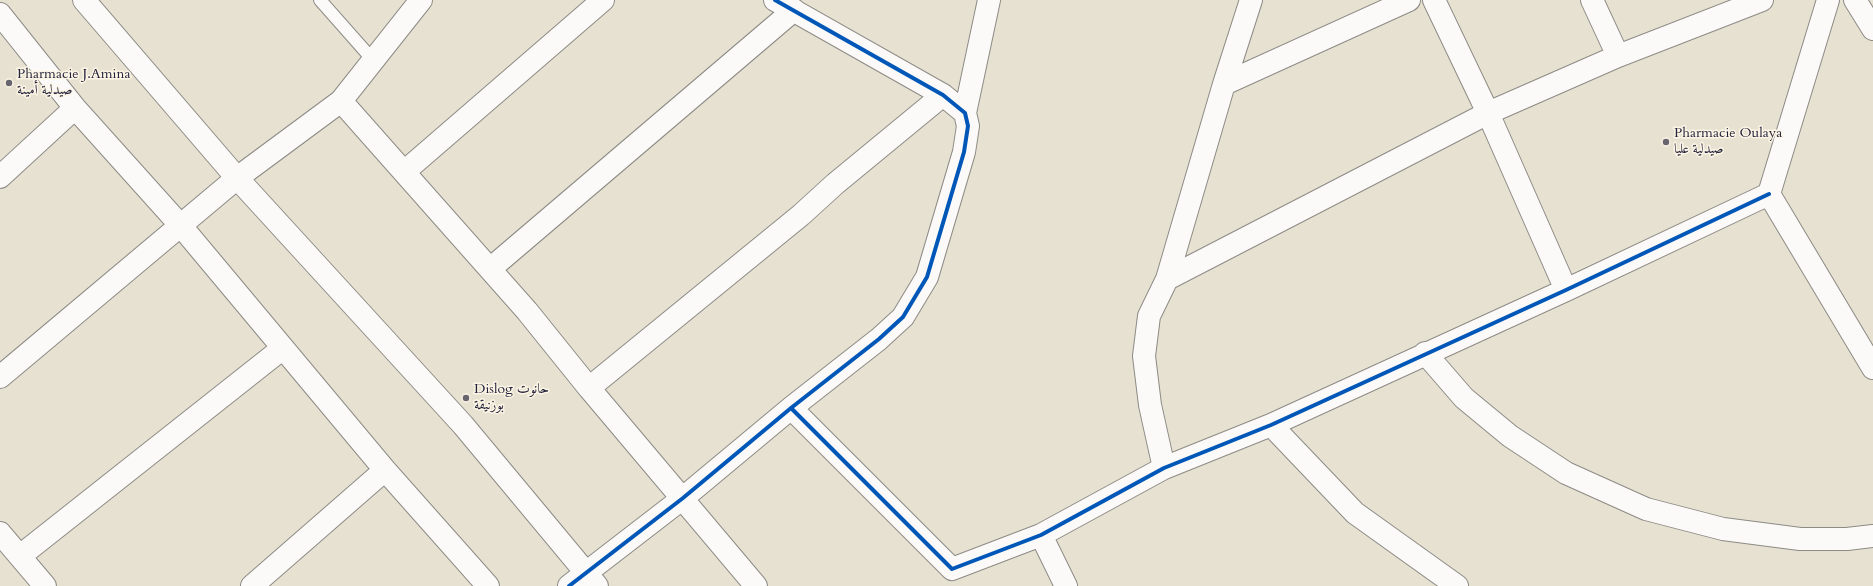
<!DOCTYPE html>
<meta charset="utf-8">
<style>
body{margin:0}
canvas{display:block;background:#e6e1d0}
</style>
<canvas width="1873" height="586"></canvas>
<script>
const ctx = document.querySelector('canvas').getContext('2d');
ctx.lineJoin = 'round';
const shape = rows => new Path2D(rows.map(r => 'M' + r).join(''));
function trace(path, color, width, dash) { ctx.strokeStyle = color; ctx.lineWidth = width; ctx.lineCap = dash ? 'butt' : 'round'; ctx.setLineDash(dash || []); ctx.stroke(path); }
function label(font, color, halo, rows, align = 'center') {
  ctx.font = font + ' Cardo,Amiri,serif'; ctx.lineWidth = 3; ctx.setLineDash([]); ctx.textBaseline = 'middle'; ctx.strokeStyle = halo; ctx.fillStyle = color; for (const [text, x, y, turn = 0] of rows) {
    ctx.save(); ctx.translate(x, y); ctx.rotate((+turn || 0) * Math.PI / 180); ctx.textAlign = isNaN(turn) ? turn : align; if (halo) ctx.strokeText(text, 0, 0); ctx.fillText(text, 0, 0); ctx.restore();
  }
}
const lane = shape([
 [320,0,373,60]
]);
const street = shape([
 [84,0,237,178,463,425,597,586],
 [1434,0,1488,113,1566,290],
 [1592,0,1618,56],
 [1828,0,1769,194,1873,368],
 [1855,0,1873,29],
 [0,14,75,108,181,226,385,470,488,586],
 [1224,84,1409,0],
 [341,101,421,0],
 [965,113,989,0],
 [404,172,603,0],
 [0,177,75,108],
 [490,269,794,10],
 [1167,279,1488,113,1618,56,1762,0],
 [1425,353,1464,398,1510,436,1566,473,1646,509,1723,529,1800,539,1847,539,1873,536],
 [0,377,237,178,341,101,527,311,589,388],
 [791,408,952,569,1041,535,1164,468,1271,425,1566,290,1769,194],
 [1271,425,1355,513,1457,586],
 [1164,468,1150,405,1144,356,1149,316,1167,279,1224,84,1251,0],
 [0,533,45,586],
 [1041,535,1066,586],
 [20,556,283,348],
 [252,586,385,470],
 [569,586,683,498,791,408,879,339,903,317,927,277,964,152,968,126,965,113,943,95,775,0],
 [756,586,589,388,801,215,835,184,943,95]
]);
trace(lane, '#8d8b86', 14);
trace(street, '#8d8b86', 24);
trace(lane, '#fbfaf8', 12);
trace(street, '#fbfaf8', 22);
trace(shape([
 [791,408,952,569,1041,535,1164,468,1271,425,1566,290,1769,194],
 [569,586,683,498,791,408,879,339,903,317,927,277,964,152,968,126,965,113,943,95,775,0]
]), '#0057b8', 4);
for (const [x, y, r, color] of [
 [9,83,4,"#67656f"],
 [1666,142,4,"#67656f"],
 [466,398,4,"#67656f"]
]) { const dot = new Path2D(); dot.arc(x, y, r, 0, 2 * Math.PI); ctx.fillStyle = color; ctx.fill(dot); trace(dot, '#fcf5e5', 1.5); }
label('14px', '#22223b', '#fcf5e5', [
 ["Pharmacie J.Amina",17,75],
 ["صيدلية أمينة",17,91],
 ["Pharmacie Oulaya",1674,134],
 ["صيدلية عليا",1674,150],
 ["Dislog حانوت",474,390],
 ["بوزنيقة",474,406]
], 'left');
</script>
